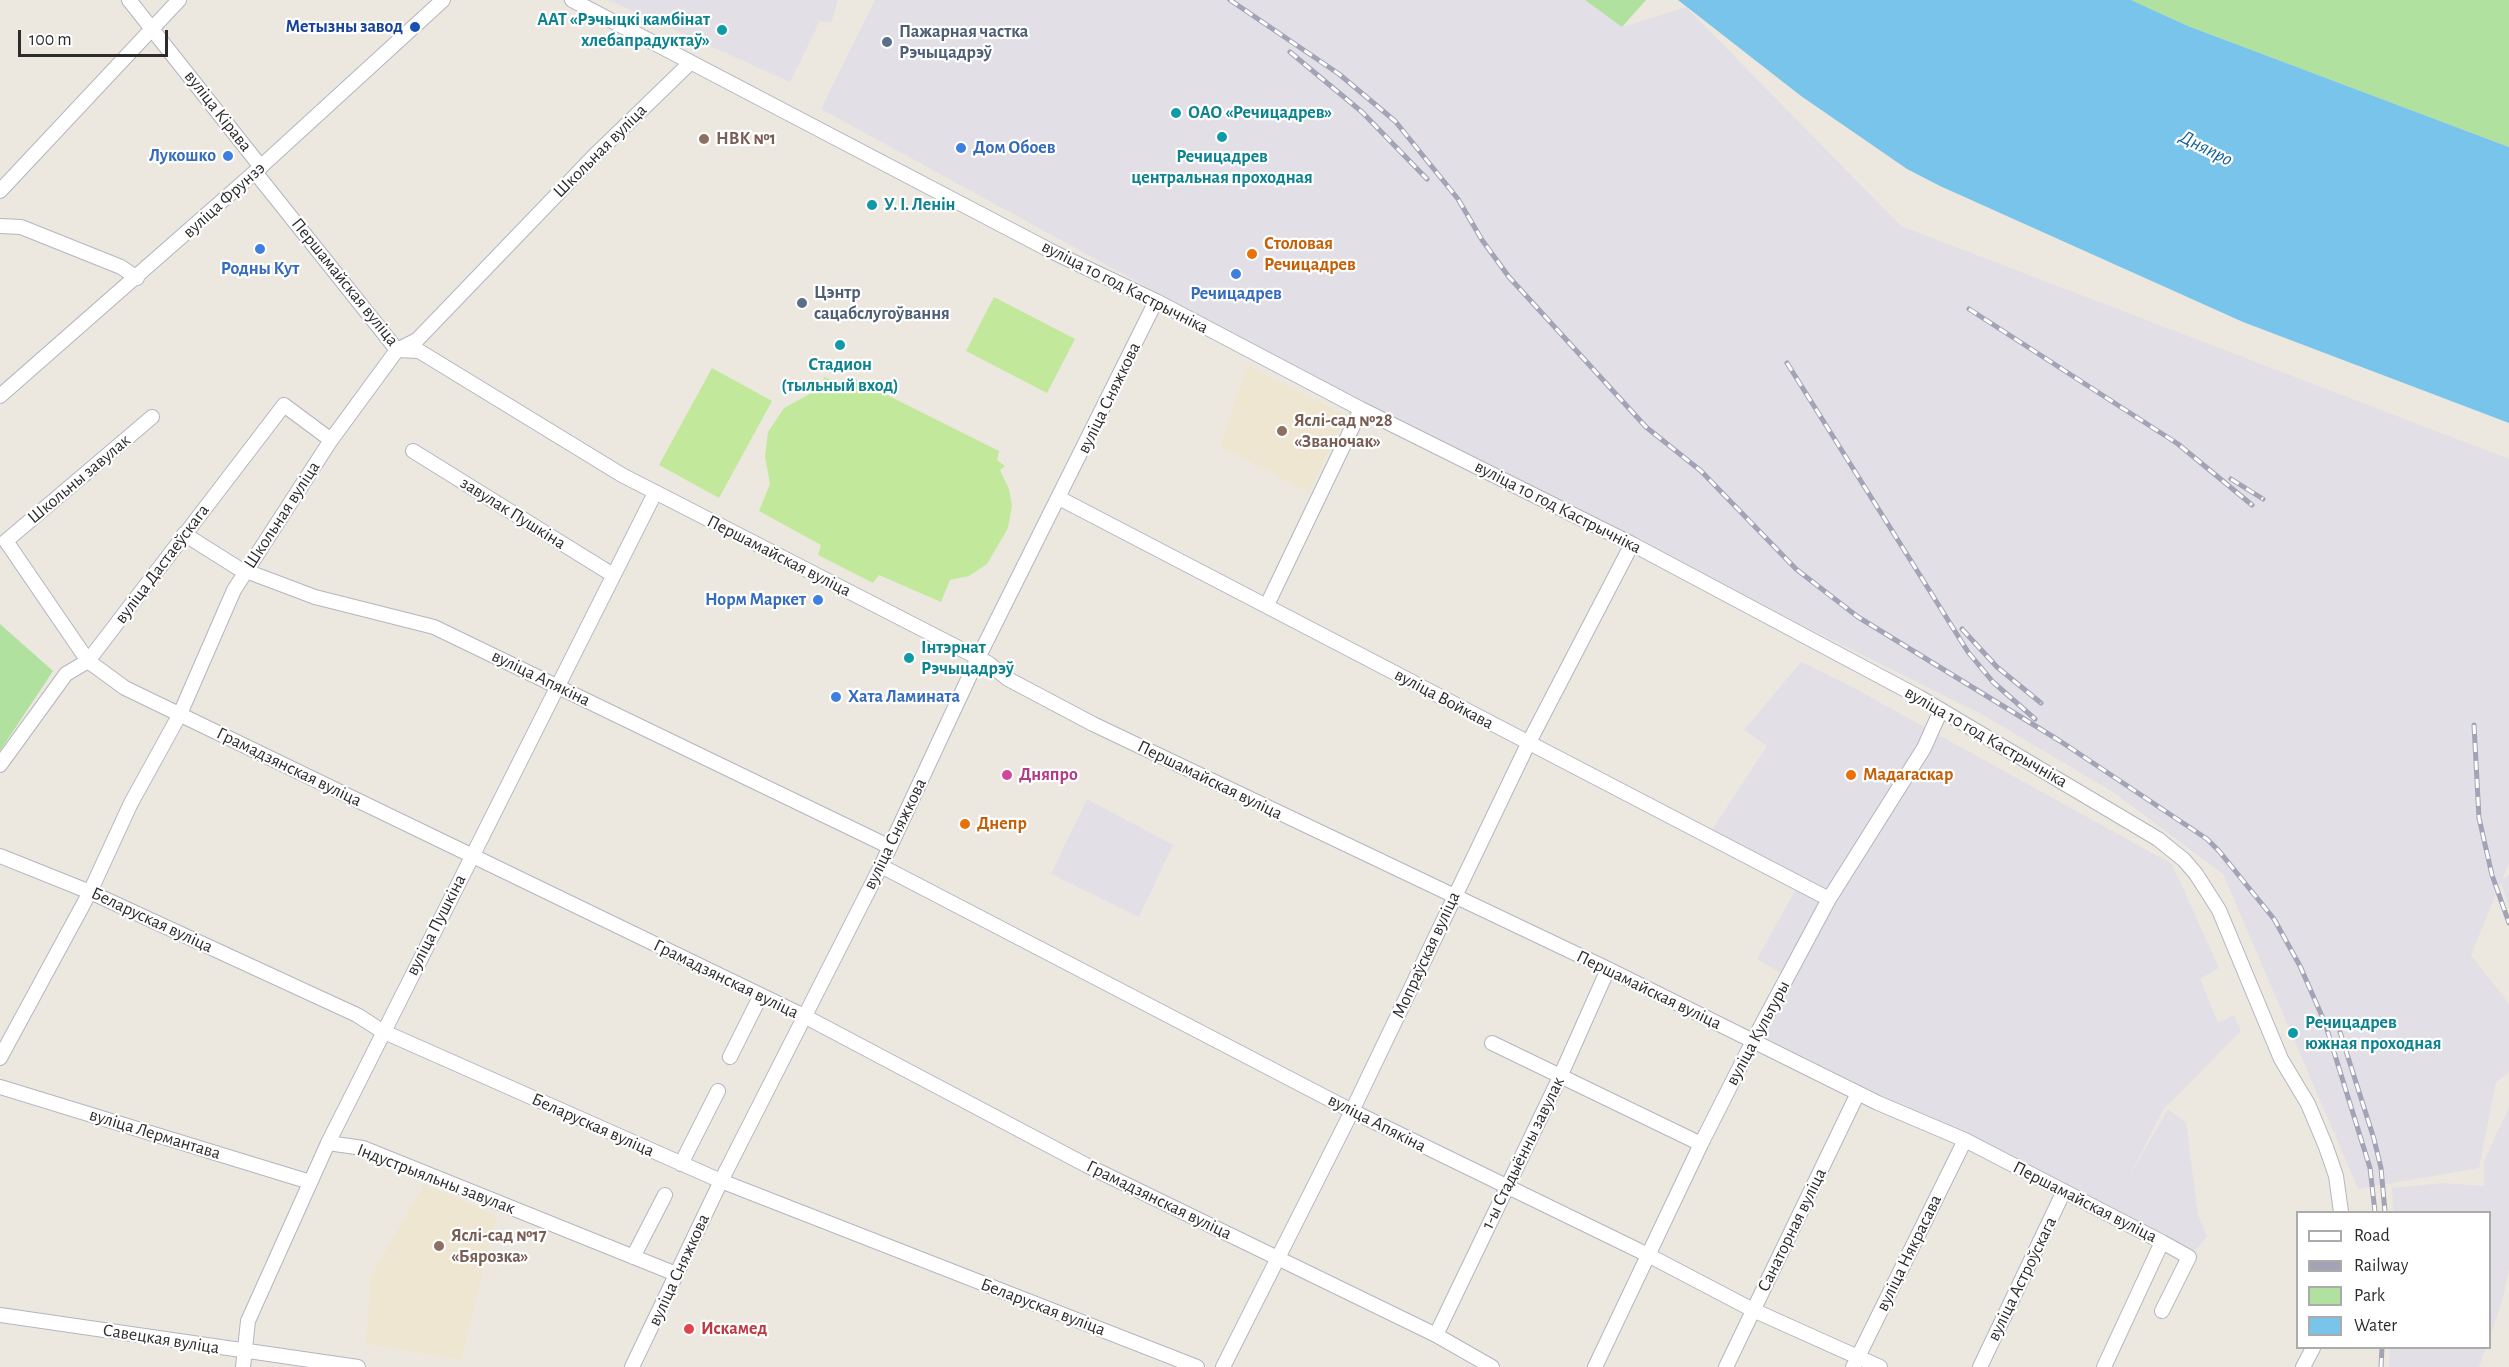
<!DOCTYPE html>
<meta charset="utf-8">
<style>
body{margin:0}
#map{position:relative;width:2509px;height:1367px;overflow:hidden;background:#ede8df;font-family:"Alegreya Sans",sans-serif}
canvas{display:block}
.legend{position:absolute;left:2296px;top:1211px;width:195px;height:138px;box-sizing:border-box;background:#fff;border:2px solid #ababab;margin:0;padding:8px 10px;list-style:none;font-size:18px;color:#2c2c2c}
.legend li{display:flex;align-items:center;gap:12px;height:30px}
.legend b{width:30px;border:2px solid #ababab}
.scale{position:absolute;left:18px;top:30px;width:150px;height:27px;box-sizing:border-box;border:3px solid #2c2c2c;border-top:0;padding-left:8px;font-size:18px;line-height:21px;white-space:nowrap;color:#2c2c2c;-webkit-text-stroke:4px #fff;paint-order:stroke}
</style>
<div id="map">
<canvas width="2509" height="1367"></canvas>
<ul class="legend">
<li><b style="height:8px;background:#fff"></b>Road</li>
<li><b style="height:8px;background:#a2a4b6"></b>Railway</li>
<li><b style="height:16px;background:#b1e19f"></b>Park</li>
<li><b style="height:16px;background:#78c4ea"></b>Water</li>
</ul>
<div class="scale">100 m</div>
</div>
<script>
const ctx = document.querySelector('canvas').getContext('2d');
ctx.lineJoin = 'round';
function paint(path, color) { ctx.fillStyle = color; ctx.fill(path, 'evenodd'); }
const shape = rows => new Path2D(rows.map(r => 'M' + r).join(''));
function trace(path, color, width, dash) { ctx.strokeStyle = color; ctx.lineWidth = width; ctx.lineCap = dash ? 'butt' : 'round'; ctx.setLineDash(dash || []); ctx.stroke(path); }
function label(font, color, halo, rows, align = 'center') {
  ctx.font = font + ' "Alegreya Sans",sans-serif'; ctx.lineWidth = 4.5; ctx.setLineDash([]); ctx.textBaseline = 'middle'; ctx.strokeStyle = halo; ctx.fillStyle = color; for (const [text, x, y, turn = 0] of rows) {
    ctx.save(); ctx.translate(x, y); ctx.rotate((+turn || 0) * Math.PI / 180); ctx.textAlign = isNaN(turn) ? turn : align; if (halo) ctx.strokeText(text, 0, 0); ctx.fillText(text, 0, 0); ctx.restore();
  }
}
paint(shape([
 [608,0,838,0,831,23,820,21,790,82],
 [875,0,1585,0,1622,27,1686,7,1901,226,2509,459,2509,863,2502,880,2509,875,2509,909,2501,882,2471,955,2509,1004,2509,1072,2496,1082,2479,1168,2358,1189,2223,874,2113,792,1983,715,1342,396,1346,390,1343,394,821,109],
 [1801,662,1843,682,2172,864,2219,968,2200,979,2218,1023,2234,1015,2241,1031,2163,1110,2127,1181,2168,1109,2186,1123,2198,1215,2207,1236,2195,1251,1762,1036,1790,978,1757,959,1802,878,1712,830,1767,746,1744,730],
 [1087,799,1173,845,1139,917,1051,874],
 [2509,1107,2509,1269,2503,1298,2490,1336,2490,1212,2393,1212,2392,1188,2443,1183,2484,1186,2484,1161],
 [2390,1348,2486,1348,2479,1367,2389,1367]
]), '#e2dfe6');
paint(shape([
 [1247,365,1347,416,1308,492,1220,446],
 [424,1184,497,1216,461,1360,366,1344,371,1276]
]), '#eee6d0');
paint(shape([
 [1585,0,1646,0,1622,27],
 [2131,0,2509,0,2509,147,2188,26],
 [0,624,53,671,0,751]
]), '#b1e19f');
paint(shape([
 [994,297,1075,339,1047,393,966,351],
 [712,368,772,401,719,498,659,465],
 [849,376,999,451,997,460,1005,466,1000,470,1009,489,1012,506,1008,528,987,564,969,576,950,580,941,602,879,575,873,583,818,555,821,545,759,511,770,484,765,456,768,432,784,408,821,388,824,377,844,384]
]), '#c2e89b');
paint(shape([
 [1678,0,2131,0,2188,26,2509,147,2509,423,2243,322,1940,186,1907,169,1801,96]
]), '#78c4ea');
const minor = shape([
 [129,0,261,167],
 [572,0,1055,253,1156,301,1361,409,1632,544,1919,697,2158,839,2184,860,2196,874,2219,910,2281,1059,2308,1104,2326,1147,2336,1176,2341,1212],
 [255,172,397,350,419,351,622,475,988,663,1008,679,1093,724,1608,969,1878,1103,1965,1140,2162,1242,2189,1257,2162,1311],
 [0,191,179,0],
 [0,226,21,227,121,267,137,278],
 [0,396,255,172,443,0],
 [152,417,6,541,88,661,125,688,804,1016,1086,1165,1436,1335,1492,1367],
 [413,451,613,575],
 [1059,498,1829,899],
 [184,534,238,568,315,597,434,627,890,847],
 [1267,605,1361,409],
 [0,765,66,674,88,661,284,405,331,440],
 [0,856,90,892,357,1015,382,1031,721,1181,1197,1367],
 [881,866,1352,1111,1648,1255,1753,1310,1880,1367],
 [1492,1043,1701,1144],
 [730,1057,761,995],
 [0,1058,90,892,131,803,180,714,234,590,331,440,397,350,417,340,593,157,690,63],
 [0,1087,310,1182],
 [328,1143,363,1148,676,1274],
 [681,1164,718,1091],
 [633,1257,665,1195],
 [0,1315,358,1367],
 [1436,1335,1560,1077,1608,969],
 [243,1367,248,1321,328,1143,655,493],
 [632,1367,721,1181,881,866,978,658,1156,301],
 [1223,1367,1352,1111,1528,744,1632,544],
 [1595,1367,1701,1144,1753,1041,1829,899,1924,748,1941,710],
 [1726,1367,1858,1093],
 [1853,1367,1965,1140],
 [1980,1367,2064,1191],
 [2104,1367,2162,1242],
 [2303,1367,2313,1348]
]);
trace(minor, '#b3b5bf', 16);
trace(minor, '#fff', 14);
const rail = shape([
 [1230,0,1339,74,1395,121,1458,199,1482,240,1509,277,1646,427,1701,471,1796,569,1858,617,2060,741,2207,839,2219,851,2274,919,2300,966,2325,1023,2370,1168,2375,1212],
 [1290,52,1362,112,1427,179],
 [1969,309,2178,444,2252,505],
 [1787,363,1968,652,1993,682,2035,719],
 [2231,479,2263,499],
 [1962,629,1997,667,2041,703],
 [2474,725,2479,818,2492,875,2509,923],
 [2340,1032,2374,1139,2381,1168,2385,1212],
 [2381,1367,2382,1348]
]);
trace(rail, '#a2a4b6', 5);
trace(rail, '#fff', 3, [9]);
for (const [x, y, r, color] of [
 [415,27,6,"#1a4fb4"],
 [722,30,6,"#0f9aa8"],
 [887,42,6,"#5c6f8a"],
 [1176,113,6,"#0f9aa8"],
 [1222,137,6,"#0f9aa8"],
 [704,139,6,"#8d6e63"],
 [961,148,6,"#3f7fe0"],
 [228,156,6,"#3f7fe0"],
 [872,205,6,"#0f9aa8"],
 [260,249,6,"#3f7fe0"],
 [1252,254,6,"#e8710a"],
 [1236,274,6,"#3f7fe0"],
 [802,303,6,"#5c6f8a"],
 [840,345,6,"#0f9aa8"],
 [1282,431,6,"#8d6e63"],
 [818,600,6,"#3f7fe0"],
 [909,658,6,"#0f9aa8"],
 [836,697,6,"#3f7fe0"],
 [1007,775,6,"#d1479c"],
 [1851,775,6,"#e8710a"],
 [965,824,6,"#e8710a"],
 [2293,1033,6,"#0f9aa8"],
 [439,1246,6,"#8d6e63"],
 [689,1329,6,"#e0444e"]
]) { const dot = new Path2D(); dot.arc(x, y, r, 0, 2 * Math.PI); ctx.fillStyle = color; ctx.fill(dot); trace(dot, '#fff', 2); }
label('bold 18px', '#0d838f', '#fff', [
 ["ААТ «Рэчыцкі камбінат",710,20,"right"],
 ["хлебапрадуктаў»",710,41,"right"],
 ["ОАО «Речицадрев»",1188,113],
 ["Речицадрев",1222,157,"center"],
 ["центральная проходная",1222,178,"center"],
 ["У. І. Ленін",884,205],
 ["Стадион",840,365,"center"],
 ["(тыльный вход)",840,386,"center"],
 ["Інтэрнат",921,648],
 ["Рэчыцадрэў",921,669],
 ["Речицадрев",2305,1023],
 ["южная проходная",2305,1044]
], 'left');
label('bold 18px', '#164399', '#fff', [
 ["Метызны завод",403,27]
], 'right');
label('bold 18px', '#4e5e75', '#fff', [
 ["Пажарная частка",899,32],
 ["Рэчыцадрэў",899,53],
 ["Цэнтр",814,293],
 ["сацабслугоўвання",814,314]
], 'left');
label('18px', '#2c2c2c', '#fff', [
 ["вуліца Кірава",218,111,52],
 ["Школьная вуліца",600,151,-45],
 ["вуліца Фрунзэ",224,200,-42],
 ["Першамайская вуліца",345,282,51],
 ["вуліца 10 год Кастрычніка",1125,287,27],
 ["вуліца Сняжкова",1109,398,-64],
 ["Школьны завулак",79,479,-40],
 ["вуліца 10 год Кастрычніка",1558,507,27],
 ["завулак Пушкіна",513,513,32],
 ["Школьная вуліца",282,515,-57],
 ["Першамайская вуліца",779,556,27],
 ["вуліца Дастаеўскага",162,564,-53],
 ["вуліца Апякіна",541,678,26],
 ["вуліца Войкава",1444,699,28],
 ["вуліца 10 год Кастрычніка",1986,737,30],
 ["Грамадзянская вуліца",289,767,26],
 ["Першамайская вуліца",1210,780,26],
 ["вуліца Сняжкова",895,834,-64],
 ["Беларуская вуліца",152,920,25],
 ["вуліца Пушкіна",436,925,-63],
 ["Мопраўская вуліца",1426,955,-65],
 ["Грамадзянская вуліца",726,979,26],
 ["Першамайская вуліца",1649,990,26],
 ["вуліца Культуры",1758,1033,-62],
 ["вуліца Апякіна",1377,1123,27],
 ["Беларуская вуліца",593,1125,24],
 ["вуліца Лермантава",155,1134,17],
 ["1-ы Стадыённы завулак",1523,1153,-64],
 ["Індустрыяльны завулак",436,1179,21],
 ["Грамадзянская вуліца",1159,1200,26],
 ["Першамайская вуліца",2085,1202,27],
 ["Санаторная вуліца",1792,1230,-64],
 ["вуліца Някрасава",1909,1253,-64],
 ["вуліца Сняжкова",679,1270,-65],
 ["вуліца Астроўскага",2022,1279,-64],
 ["Беларуская вуліца",1043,1307,21],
 ["Савецкая вуліца",161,1339,9]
]);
label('bold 18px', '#785e54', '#fff', [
 ["НВК №1",716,139],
 ["Яслі-сад №28",1294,421],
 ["«Званочак»",1294,442],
 ["Яслі-сад №17",451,1236],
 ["«Бярозка»",451,1257]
], 'left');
label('bold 18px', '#366cbe', '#fff', [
 ["Дом Обоев",973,148],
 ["Лукошко",216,156,"right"],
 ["Родны Кут",260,269,"center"],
 ["Речицадрев",1236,294,"center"],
 ["Норм Маркет",806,600,"right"],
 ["Хата Ламината",848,697]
], 'left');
label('bold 18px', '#c56008', '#fff', [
 ["Столовая",1264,244],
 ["Речицадрев",1264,265],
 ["Мадагаскар",1863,775],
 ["Днепр",977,824]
], 'left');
label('bold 18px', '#b23c85', '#fff', [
 ["Дняпро",1019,775]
], 'left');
label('bold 18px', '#be3a42', '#fff', [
 ["Искамед",701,1329]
], 'left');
label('italic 20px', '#136399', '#fff', [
 ["Дняпро",2206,148,27]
]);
</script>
